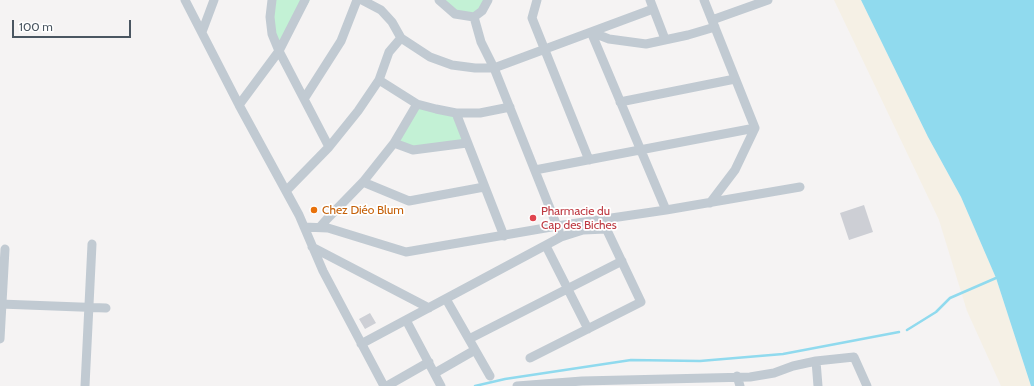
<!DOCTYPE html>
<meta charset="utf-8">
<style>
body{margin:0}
#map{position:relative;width:1034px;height:386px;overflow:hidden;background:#f5f3f3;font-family:Cabin,sans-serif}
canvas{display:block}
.scale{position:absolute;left:12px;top:20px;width:119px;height:18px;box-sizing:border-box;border:2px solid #4a5661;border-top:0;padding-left:5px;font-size:12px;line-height:14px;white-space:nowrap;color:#4a5661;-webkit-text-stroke:3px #fff;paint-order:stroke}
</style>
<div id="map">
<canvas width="1034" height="386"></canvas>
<div class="scale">100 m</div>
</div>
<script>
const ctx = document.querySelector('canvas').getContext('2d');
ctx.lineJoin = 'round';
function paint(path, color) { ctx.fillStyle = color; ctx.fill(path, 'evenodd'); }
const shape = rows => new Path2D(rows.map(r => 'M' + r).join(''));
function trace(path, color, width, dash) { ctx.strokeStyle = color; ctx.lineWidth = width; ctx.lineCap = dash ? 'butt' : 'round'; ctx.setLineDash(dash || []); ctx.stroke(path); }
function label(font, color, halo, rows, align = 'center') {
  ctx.font = font + ' Cabin,sans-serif'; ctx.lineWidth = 3.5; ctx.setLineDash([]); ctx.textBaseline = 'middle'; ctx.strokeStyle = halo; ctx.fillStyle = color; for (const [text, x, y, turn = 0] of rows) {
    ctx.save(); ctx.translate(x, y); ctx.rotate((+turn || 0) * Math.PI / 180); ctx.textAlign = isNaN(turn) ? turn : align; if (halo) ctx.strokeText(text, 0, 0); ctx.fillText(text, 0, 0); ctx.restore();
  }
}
paint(shape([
 [274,0,310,0,281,51,273,33],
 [438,0,486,0,474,16,455,13],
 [418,105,457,114,465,140,413,148,395,143]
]), '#c3f1d5');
paint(shape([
 [834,0,861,0,928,137,961,197,996,278,1031,386,1001,386,967,311,939,220]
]), '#f5f0e5');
paint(shape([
 [861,0,1034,0,1034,386,1031,386,996,278,961,197,928,137]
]), '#90daee');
trace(shape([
 [907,330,936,312,950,298,996,278],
 [475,386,505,379,631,360,700,361,783,354,899,332]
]), '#90daee', 2.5);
paint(shape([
 [864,205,873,232,849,240,840,213],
 [370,313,376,323,365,329,359,319]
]), '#cdcfd5');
trace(shape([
 [185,0,239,105,299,215,323,271,384,386],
 [272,0,270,17,272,34,279,51,329,147],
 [362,0,381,10,392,22,401,38,430,57,452,65,475,68,494,68,653,9],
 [439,0,455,14,474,17,482,11,488,0],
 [537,0,532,18,589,160],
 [650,0,665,39],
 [704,0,755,128,735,170,710,203],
 [474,17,481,42,494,68,559,231],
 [712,20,768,0],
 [202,32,214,0],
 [591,32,666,210],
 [591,32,609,39,646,44,688,35,715,27],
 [379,80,417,104,436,109,456,113,480,113,510,107],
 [304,99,341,41,357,0],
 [620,102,735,79],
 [239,105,279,51,305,0],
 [456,113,504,236],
 [394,143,413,150,467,143],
 [535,170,755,128],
 [363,182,409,201,484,187],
 [286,191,329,147,358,111,379,80,389,52,401,38],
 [304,227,328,228,406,252,557,226,666,210,800,187],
 [320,227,327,219,363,182,394,143,417,104],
 [546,246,588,329],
 [312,247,429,308],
 [446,299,490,376],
 [0,304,106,308],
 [406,320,441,386],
 [0,339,5,249],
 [469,339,622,261],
 [361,344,561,237,583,230,606,229],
 [530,358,641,302,604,224],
 [816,361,818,386],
 [435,373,475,350],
 [737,376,740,386],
 [85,386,92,244],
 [387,386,429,362],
 [517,386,582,381,750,377,774,373,793,366,816,361,854,357,867,386]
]), '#c1cad2', 9);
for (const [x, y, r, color] of [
 [314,210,4,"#e8710a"],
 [533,218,4,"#e0444e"]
]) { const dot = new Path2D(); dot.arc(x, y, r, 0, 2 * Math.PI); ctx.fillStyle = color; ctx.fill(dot); trace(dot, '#fff', 1.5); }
label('12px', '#c56008', '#fff', [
 ["Chez Diéo Blum",322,210]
], 'left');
label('12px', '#be3a42', '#fff', [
 ["Pharmacie du",541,211],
 ["Cap des Biches",541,225]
], 'left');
</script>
